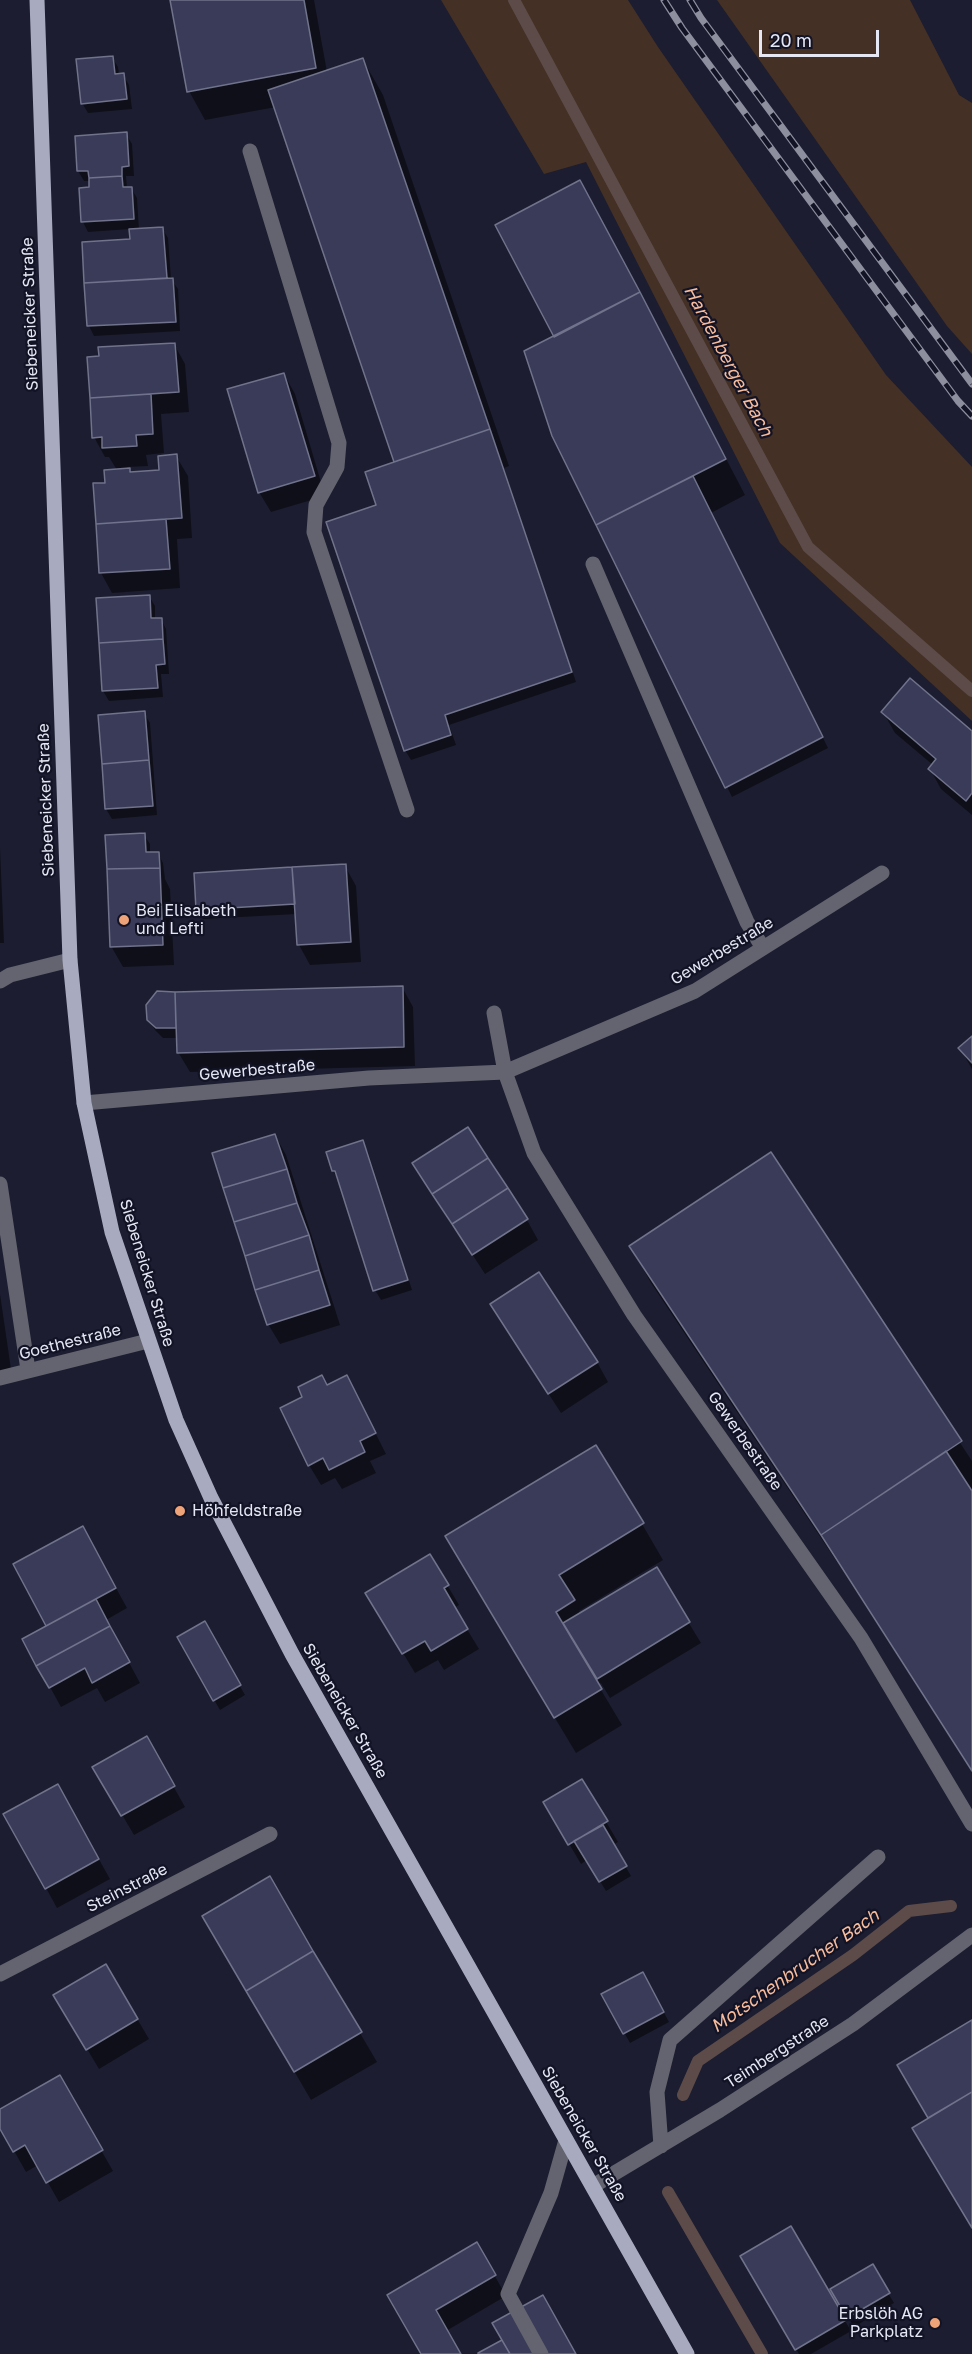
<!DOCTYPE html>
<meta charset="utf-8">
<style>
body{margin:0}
#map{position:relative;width:972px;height:2354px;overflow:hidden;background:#1c1d30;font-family:"Golos Text",sans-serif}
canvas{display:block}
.scale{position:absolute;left:759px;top:30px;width:120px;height:27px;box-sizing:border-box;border:3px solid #e5e7f4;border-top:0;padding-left:8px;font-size:18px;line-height:21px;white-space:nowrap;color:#e5e7f4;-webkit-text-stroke:4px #131326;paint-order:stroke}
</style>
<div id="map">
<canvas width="972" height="2354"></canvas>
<div class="scale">20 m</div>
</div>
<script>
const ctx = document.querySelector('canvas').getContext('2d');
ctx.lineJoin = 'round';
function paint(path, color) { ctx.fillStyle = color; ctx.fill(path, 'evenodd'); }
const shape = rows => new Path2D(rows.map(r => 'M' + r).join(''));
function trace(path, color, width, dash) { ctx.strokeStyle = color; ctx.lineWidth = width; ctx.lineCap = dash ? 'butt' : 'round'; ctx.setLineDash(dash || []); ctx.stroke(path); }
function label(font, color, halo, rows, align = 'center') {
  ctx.font = font + ' "Golos Text",sans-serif'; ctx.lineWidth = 4.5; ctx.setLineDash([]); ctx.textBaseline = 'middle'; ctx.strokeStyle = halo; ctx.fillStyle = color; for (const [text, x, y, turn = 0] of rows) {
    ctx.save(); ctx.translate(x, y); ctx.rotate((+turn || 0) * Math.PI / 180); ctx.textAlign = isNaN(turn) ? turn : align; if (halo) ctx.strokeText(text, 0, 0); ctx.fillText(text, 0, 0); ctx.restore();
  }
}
paint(shape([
 [441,0,628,0,658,47,886,375,972,467,972,721,780,543,586,162,544,174],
 [717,0,910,0,959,95,972,103,972,354,947,326]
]), '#443024');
paint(shape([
 [172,0,314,0,327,72,363,60,383,95,509,466,504,468,576,682,449,725,456,745,411,760,405,750,378,506,396,463,276,107,205,120,189,91],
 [112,57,118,67,119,75,123,75,129,85,132,109,88,113,82,103],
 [126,134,132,144,134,176,126,176,127,188,131,188,137,198,139,230,162,228,168,238,171,279,178,289,180,331,94,336,89,326,83,243,131,240,130,229,88,232,83,222,91,189,90,181,84,181,78,171],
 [596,210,745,495,711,513,828,748,732,797,554,436,556,336],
 [174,344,185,364,189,412,161,414,164,453,146,455,148,466,127,467,131,473,161,471,176,456,188,476,192,538,177,539,180,588,112,593,101,573,94,485,106,484,117,470,109,457,105,457,94,437,89,358],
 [284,374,295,394,325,496,271,512,259,492],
 [149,596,155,606,155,620,161,619,166,629,169,674,161,674,163,697,109,701,103,691],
 [883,712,972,733,972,815,941,789,930,769,933,765,895,733],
 [144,713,150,723,157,815,112,819,106,809],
 [144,835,150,844,150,854,158,853,163,863,165,879,170,889,174,965,123,967,111,946],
 [0,848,4,943,0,943],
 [345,866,356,886,361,962,310,965,299,945,297,914,203,919,198,909],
 [402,987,413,1007,415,1066,190,1072,178,1052,178,1038,163,1038,155,1030,149,1019,174,993,176,998],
 [972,1038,972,1069,960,1048],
 [275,1135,286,1155,340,1325,280,1344,268,1324],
 [362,1142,368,1152,412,1290,381,1300,375,1290,339,1181,333,1171],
 [770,1154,972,1461,972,1772,843,1571,651,1283,631,1247],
 [426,1183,527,1220,538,1240,485,1274],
 [0,1294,12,1376,0,1378],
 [504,1325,597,1362,608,1382,561,1413],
 [347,1377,386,1454,370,1461,376,1473,342,1489,335,1478,321,1485,309,1465,328,1387],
 [642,1524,663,1560,579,1611,581,1614,656,1569,701,1643,610,1698,601,1683,598,1685,622,1725,576,1753,468,1573],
 [94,1548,127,1608,106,1620,140,1683,105,1702,97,1688,61,1707,50,1687,48,1627,15,1565],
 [430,1556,459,1605,454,1608,479,1649,444,1670,438,1660,415,1673,367,1593],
 [204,1623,245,1695,220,1710,179,1638],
 [146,1738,185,1807,134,1835,94,1767],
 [582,1781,618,1842,613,1845,631,1876,606,1891,587,1860,581,1864,545,1803],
 [69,1806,110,1879,57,1908,46,1888],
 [204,1917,313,1953,377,2062,311,2100],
 [106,1966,149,2039,99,2069,55,1995],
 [648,1983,669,2022,630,2043,603,1995],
 [59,2077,113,2171,59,2202,38,2165,26,2172,0,2126,0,2110],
 [791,2229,851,2331,811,2354,799,2354,743,2257],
 [477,2244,506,2296,446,2331,460,2354,423,2354,389,2295],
 [872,2266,894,2303,854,2327,832,2289]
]), '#0007');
trace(shape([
 [514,0,808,547,972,691],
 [683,2095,698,2061,853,1955,909,1911,951,1906],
 [668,2192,762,2354]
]), '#5c4b49', 12);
const building = shape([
 [170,0,304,0,316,68,187,92,170,0],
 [113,56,115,74,124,73,127,99,81,104,76,59,113,56],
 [363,58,490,429,394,462,268,90,363,58],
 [127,132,129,166,122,167,122,176,89,178,88,171,77,171,75,136,127,132],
 [122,176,123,187,132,187,134,219,81,222,79,188,89,187,89,178,122,176],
 [580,180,640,292,554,337,495,225,580,180],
 [163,227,167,278,84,283,82,242,130,239,129,229,163,227],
 [173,278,176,322,87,326,84,283,173,278],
 [640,292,726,459,596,525,552,436,524,351,640,292],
 [175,343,179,392,90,398,87,357,99,356,98,347,175,343],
 [284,373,315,476,258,493,227,389,284,373],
 [151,394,153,434,136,435,137,446,102,448,102,437,92,438,90,398,151,394],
 [490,429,572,672,445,715,451,735,404,751,326,522,376,505,365,472,490,429],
 [177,454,182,518,96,524,93,483,105,483,104,470,130,468,130,472,159,470,158,456,177,454],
 [693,476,823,737,725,788,596,525,693,476],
 [166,519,170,569,99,573,96,524,166,519],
 [150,595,151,618,162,618,163,639,99,643,96,598,150,595],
 [163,639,165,664,156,665,158,688,102,691,99,643,163,639],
 [910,678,972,731,972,793,966,801,928,769,936,759,881,712,910,678],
 [145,711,149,760,102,764,98,715,145,711],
 [149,760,153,806,105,809,102,764,149,760],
 [145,833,146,852,159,852,160,868,107,869,105,835,145,833],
 [346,864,351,942,297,945,292,867,346,864],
 [292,867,295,904,196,910,194,873,292,867],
 [160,868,163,945,110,947,107,869,160,868],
 [403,986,404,1047,177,1053,175,992,403,986],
 [157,991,175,992,176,1028,156,1028,147,1020,146,1005,157,991],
 [972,1036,972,1063,958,1048,972,1036],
 [468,1127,488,1158,432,1194,412,1163,468,1127],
 [275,1134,287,1169,223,1188,212,1153,275,1134],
 [363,1140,408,1280,373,1291,335,1171,332,1171,326,1152,363,1140],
 [771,1152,962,1441,821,1535,629,1246,771,1152],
 [488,1158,508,1188,452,1224,432,1194,488,1158],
 [287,1169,297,1203,234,1222,223,1188,287,1169],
 [508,1188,528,1219,472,1255,452,1224,508,1188],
 [297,1203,309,1235,245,1256,234,1222,297,1203],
 [309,1235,319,1270,255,1290,245,1256,309,1235],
 [319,1270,330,1305,267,1325,255,1290,319,1270],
 [539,1272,598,1362,548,1394,490,1304,539,1272],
 [322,1375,327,1385,347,1375,376,1433,360,1441,365,1452,329,1470,323,1458,308,1466,280,1408,302,1397,298,1387,322,1375],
 [596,1445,644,1523,559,1575,575,1600,556,1612,602,1689,554,1718,445,1536,596,1445],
 [946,1451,972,1491,972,1771,821,1535,946,1451],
 [83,1526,116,1588,46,1626,13,1564,83,1526],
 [430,1554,449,1585,444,1588,468,1629,431,1651,425,1641,402,1654,365,1593,430,1554],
 [657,1567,690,1622,597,1679,563,1623,657,1567],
 [96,1599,110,1626,36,1666,22,1639,96,1599],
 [205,1621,241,1685,213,1701,177,1637,205,1621],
 [110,1626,130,1662,92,1683,85,1668,49,1688,36,1666,110,1626],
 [147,1736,175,1786,121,1816,92,1767,147,1736],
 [582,1779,608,1821,568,1845,543,1802,582,1779],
 [58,1784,99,1859,45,1889,3,1814,58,1784],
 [603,1825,627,1866,599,1882,574,1841,603,1825],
 [270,1876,313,1951,246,1991,202,1916,270,1876],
 [313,1951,362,2032,294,2072,246,1991,313,1951],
 [106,1964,138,2019,86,2050,53,1995,106,1964],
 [643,1972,664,2012,623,2034,601,1994,643,1972],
 [972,2020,972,2092,928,2118,897,2065,972,2020],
 [60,2075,103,2150,46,2183,25,2145,13,2152,0,2129,0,2109,60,2075],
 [972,2092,972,2228,912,2128,972,2092],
 [791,2226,846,2320,795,2350,740,2256,791,2226],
 [477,2242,496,2275,436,2310,461,2354,421,2354,387,2295,477,2242],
 [873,2264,890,2293,847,2318,830,2289,873,2264],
 [543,2295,576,2354,510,2354,492,2323,543,2295],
 [502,2340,510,2354,478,2354,478,2353,502,2340]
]);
paint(building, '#393b58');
trace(building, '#70738b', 1.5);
trace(shape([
 [250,151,339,443,337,467,316,505,314,532,407,810],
 [593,564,747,922,763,948],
 [0,981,10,975,70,960],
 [494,1013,505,1072,534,1153,634,1315,861,1638,972,1824],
 [84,1103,369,1078,505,1072,695,991,882,873],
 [0,1184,28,1370],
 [0,1378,148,1341],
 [0,1974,270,1834],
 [661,2146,657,2092,670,2040,878,1857],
 [593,2186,720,2110,853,2024,972,1935],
 [541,2354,508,2294,551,2193,566,2140]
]), '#63646f', 15);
trace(shape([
 [37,0,70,960,84,1103,112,1232,176,1420,211,1498,292,1654,687,2354]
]), '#a8aac0', 15);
const rail = shape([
 [664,0,682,28,958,401,972,416],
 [690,0,701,18,972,384]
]);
trace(rail, '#8d8e9e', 7);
trace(rail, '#131326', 4.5, [14]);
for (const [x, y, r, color] of [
 [124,920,6,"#efa378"],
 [180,1511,6,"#efa378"],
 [935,2323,6,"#efa378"]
]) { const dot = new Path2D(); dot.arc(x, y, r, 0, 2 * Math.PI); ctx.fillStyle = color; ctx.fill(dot); trace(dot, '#131326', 2); }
label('16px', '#e5e7f4', '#131326', [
 ["Siebeneicker Straße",30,314,-92],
 ["Siebeneicker Straße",46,800,-92],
 ["Gewerbestraße",722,951,-31],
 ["Gewerbestraße",257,1070,-5],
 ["Siebeneicker Straße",147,1273,73],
 ["Goethestraße",70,1342,-14],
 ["Gewerbestraße",745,1441,55],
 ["Siebeneicker Straße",345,1711,60],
 ["Steinstraße",127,1888,-27],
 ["Teimbergstraße",777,2052,-33],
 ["Siebeneicker Straße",584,2134,60]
]);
label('16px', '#e5e7f4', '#131326', [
 ["Bei Elisabeth",136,911],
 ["und Lefti",136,929],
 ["Höhfeldstraße",192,1511],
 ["Erbslöh AG",923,2314,"right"],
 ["Parkplatz",923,2332,"right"]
], 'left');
label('italic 18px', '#f7bc9c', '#131326', [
 ["Hardenberger Bach",728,361,62],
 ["Motschenbrucher Bach",795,1971,-35]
]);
</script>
